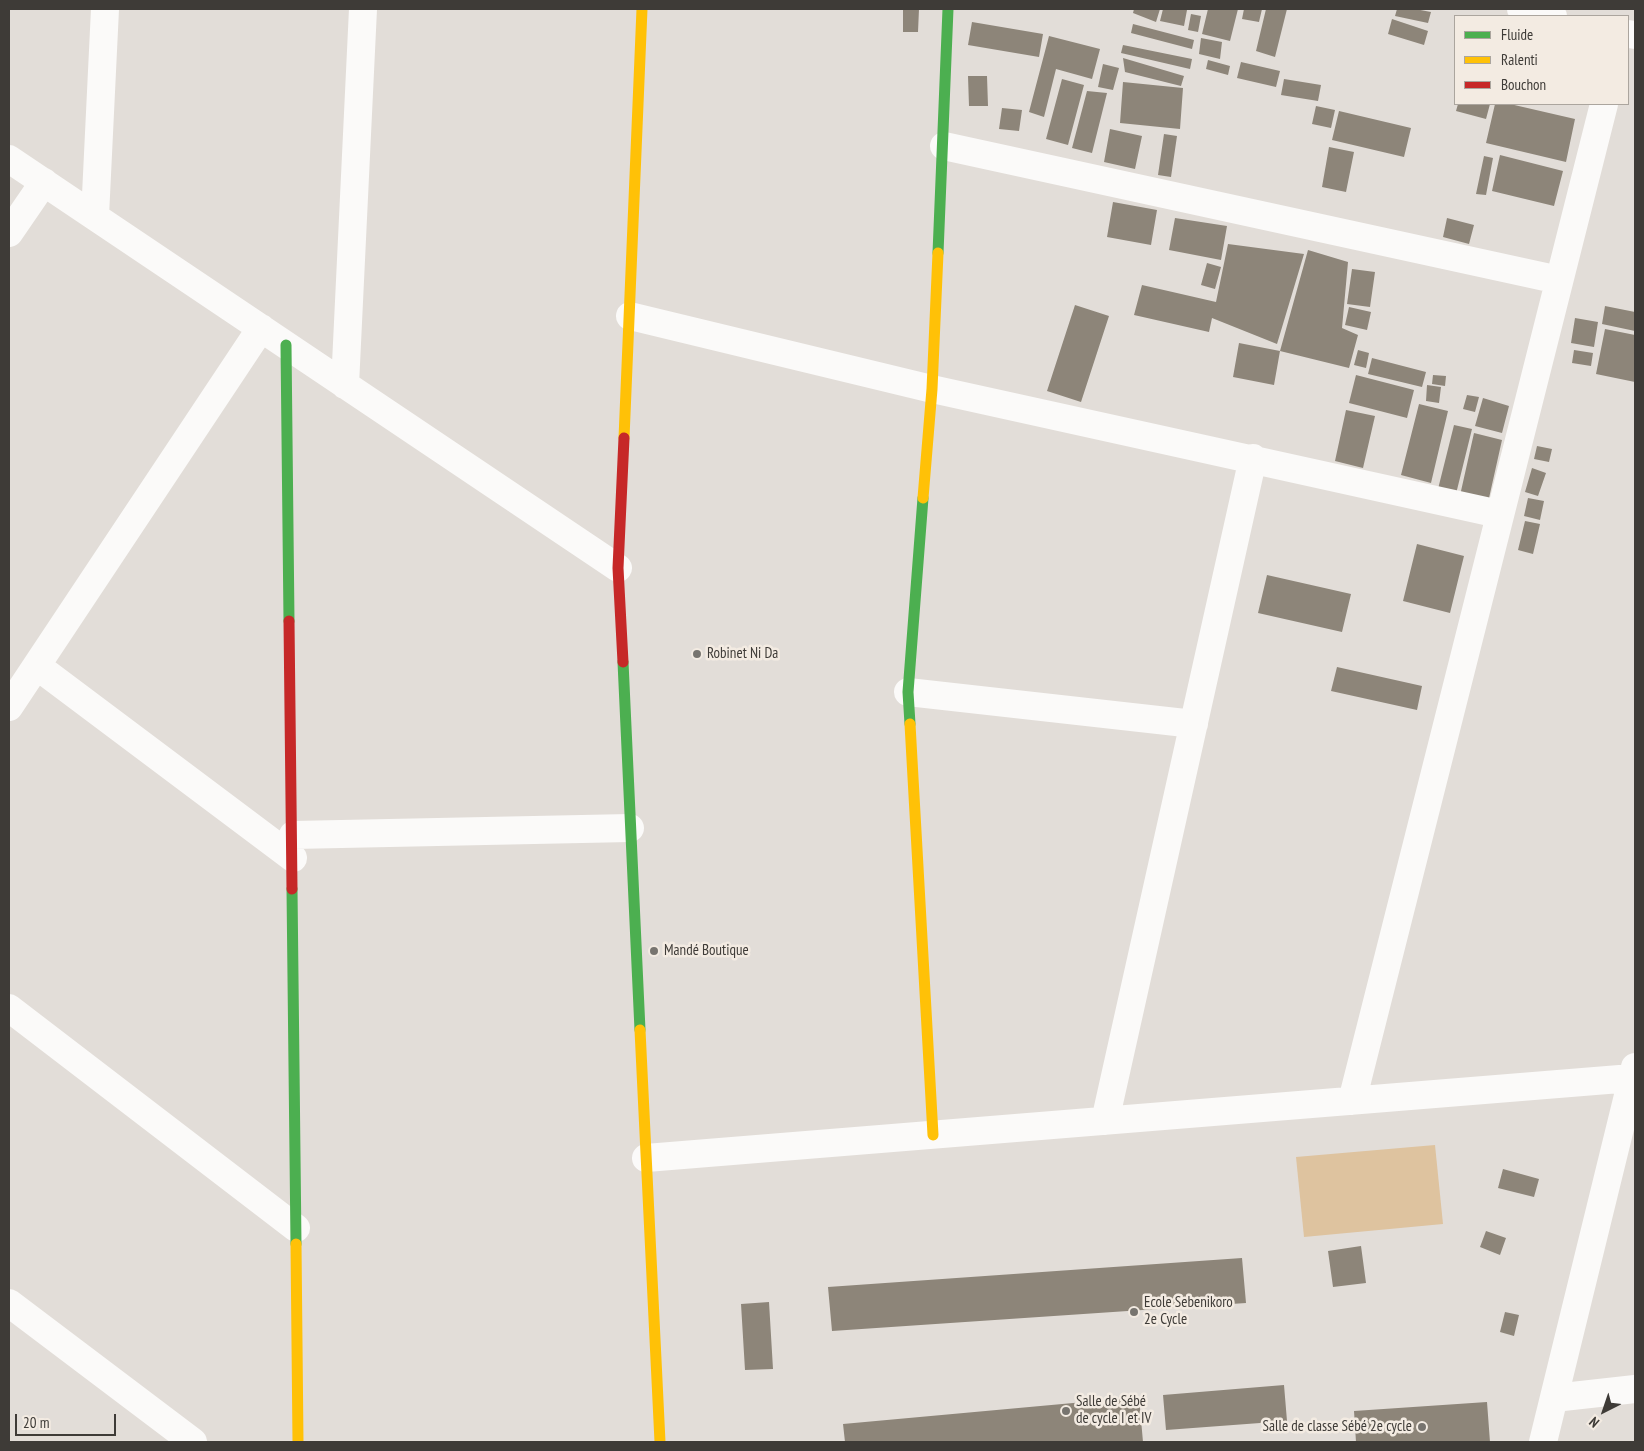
<!DOCTYPE html>
<meta charset="utf-8">
<style>
body{margin:0}
#map{position:relative;width:1644px;height:1451px;overflow:hidden;background:#e2ddd8;font-family:"PT Sans Narrow",sans-serif}
canvas{display:block}
.frame{position:absolute;inset:0;border:10px solid #3e3b37;pointer-events:none}
.legend{position:absolute;left:1454px;top:15px;width:175px;height:90px;box-sizing:border-box;background:#f3ebe2;border:1px solid #aba59e;margin:0;padding:6px 9px;list-style:none;font-size:15px;color:#3e3b37}
.legend li{display:flex;align-items:center;gap:10px;height:25px}
.legend b{width:25px;border:1px solid #aba59e}
.north{position:absolute;left:1579px;top:1386px;width:50px;height:50px;-webkit-text-stroke:4px #f3ebe2;paint-order:stroke;rotate:221deg;font-size:14px;font-weight:700;line-height:20px;text-align:center;color:#3e3b37}
.north::after{content:'';display:block;margin:auto;width:18px;height:22px;background:#3e3b37;clip-path:polygon(50% 0,100% 100%,50% 72%,0 100%)}
.scale{position:absolute;left:15px;top:1414px;width:101px;height:22px;box-sizing:border-box;border:2px solid #3e3b37;border-top:0;padding-left:6px;font-size:15px;line-height:18px;white-space:nowrap;color:#3e3b37;-webkit-text-stroke:4px #f3ebe2;paint-order:stroke}
</style>
<div id="map">
<canvas width="1644" height="1451"></canvas>
<div class="frame"></div>
<ul class="legend">
<li><b style="height:6px;background:#4caf50"></b>Fluide</li>
<li><b style="height:6px;background:#ffc107"></b>Ralenti</li>
<li><b style="height:6px;background:#c62828"></b>Bouchon</li>
</ul>
<div class="north">N</div>
<div class="scale">20 m</div>
</div>
<script>
const ctx = document.querySelector('canvas').getContext('2d');
ctx.lineJoin = 'round';
function paint(path, color) { ctx.fillStyle = color; ctx.fill(path, 'evenodd'); }
const shape = rows => new Path2D(rows.map(r => 'M' + r).join(''));
function trace(path, color, width, dash) { ctx.strokeStyle = color; ctx.lineWidth = width; ctx.lineCap = dash ? 'butt' : 'round'; ctx.setLineDash(dash || []); ctx.stroke(path); }
function label(font, color, halo, rows, align = 'center') {
  ctx.font = font + ' "PT Sans Narrow",sans-serif'; ctx.lineWidth = 5; ctx.setLineDash([]); ctx.textBaseline = 'middle'; ctx.strokeStyle = halo; ctx.fillStyle = color; for (const [text, x, y, turn = 0] of rows) {
    ctx.save(); ctx.translate(x, y); ctx.rotate((+turn || 0) * Math.PI / 180); ctx.textAlign = isNaN(turn) ? turn : align; if (halo) ctx.strokeText(text, 0, 0); ctx.fillText(text, 0, 0); ctx.restore();
  }
}
paint(shape([
 [1435,1145,1443,1224,1304,1237,1296,1157]
]), '#dec39f');
paint(shape([
 [903,9,919,9,918,32,903,32],
 [1134,9,1160,9,1156,22,1133,13],
 [1163,9,1187,10,1184,26,1160,21],
 [1208,9,1238,9,1230,41,1202,34],
 [1244,9,1262,9,1259,22,1242,19],
 [1266,9,1287,9,1275,57,1256,51],
 [1397,9,1415,9,1431,12,1428,23,1395,16],
 [1191,14,1201,16,1198,32,1188,30],
 [1392,19,1428,31,1424,45,1388,34],
 [972,22,1043,34,1039,57,968,45],
 [1133,24,1194,40,1192,49,1131,33],
 [1049,36,1100,49,1092,79,1056,69,1044,117,1029,112],
 [1201,38,1222,42,1220,59,1199,54],
 [1123,45,1192,59,1190,69,1121,53],
 [1123,58,1184,76,1181,86,1125,72],
 [1208,60,1230,66,1228,75,1206,69],
 [1241,62,1280,71,1276,87,1237,78],
 [1103,64,1119,68,1113,90,1098,87],
 [968,76,987,76,988,106,969,106],
 [1062,79,1084,85,1068,145,1046,139],
 [1284,79,1321,85,1318,101,1281,95],
 [1123,82,1183,88,1180,129,1120,123],
 [1087,91,1107,93,1092,153,1072,148],
 [1458,104,1490,104,1486,119,1456,111],
 [1495,104,1510,104,1575,119,1566,162,1486,143],
 [1316,106,1335,110,1331,128,1312,124],
 [1002,108,1022,110,1019,131,999,129],
 [1339,111,1411,128,1404,157,1332,140],
 [1110,129,1142,136,1135,169,1104,162],
 [1164,134,1177,136,1171,177,1158,175],
 [1329,147,1354,152,1346,192,1322,187],
 [1500,155,1563,171,1554,206,1492,191],
 [1484,156,1493,158,1486,195,1476,194],
 [1113,202,1157,210,1151,245,1107,237],
 [1175,218,1227,226,1221,260,1169,250],
 [1447,218,1474,225,1469,244,1443,237],
 [1228,244,1304,254,1277,344,1212,318,1209,332,1134,315,1142,285,1216,302],
 [1308,250,1348,262,1342,328,1358,335,1349,368,1280,351],
 [1207,263,1221,267,1215,289,1201,285],
 [1352,269,1375,272,1370,307,1347,304],
 [1075,305,1109,316,1081,402,1047,391],
 [1605,306,1635,312,1635,331,1602,324],
 [1349,307,1371,312,1367,330,1345,325],
 [1575,318,1598,322,1594,347,1571,343],
 [1605,329,1635,335,1635,382,1596,374],
 [1239,343,1280,351,1274,385,1233,377],
 [1358,350,1369,353,1366,368,1354,365],
 [1574,350,1593,353,1591,366,1572,363],
 [1372,358,1426,372,1422,387,1368,374],
 [1356,375,1414,390,1407,418,1349,403],
 [1433,375,1446,376,1445,386,1432,384],
 [1427,385,1441,387,1439,403,1426,401],
 [1467,395,1479,397,1475,412,1463,409],
 [1483,398,1509,406,1502,433,1475,426],
 [1419,404,1448,411,1431,483,1401,475],
 [1346,410,1375,416,1363,468,1335,461],
 [1454,425,1472,429,1455,498,1437,493],
 [1474,433,1502,440,1487,507,1459,500],
 [1537,446,1552,449,1549,462,1534,459],
 [1532,468,1546,473,1538,496,1525,492],
 [1528,498,1544,501,1540,520,1524,516],
 [1525,521,1540,524,1533,554,1518,550],
 [1417,544,1464,556,1450,613,1403,601],
 [1267,575,1351,594,1342,632,1258,613],
 [1337,667,1422,686,1417,710,1331,691],
 [1503,1169,1539,1179,1534,1197,1498,1188],
 [1486,1231,1506,1238,1500,1255,1480,1247],
 [1361,1246,1366,1283,1333,1287,1328,1251],
 [1242,1258,1246,1303,832,1331,828,1287],
 [769,1302,773,1369,745,1370,741,1304],
 [1505,1312,1519,1315,1514,1336,1500,1332],
 [1284,1385,1287,1421,1166,1430,1163,1395],
 [1139,1397,1143,1442,845,1442,843,1424],
 [1487,1402,1490,1442,1356,1442,1354,1411]
]), '#8d8579');
trace(shape([
 [1521,9,1553,16],
 [1628,34,1635,35],
 [944,146,1559,280],
 [9,159,618,568],
 [95,216,105,9],
 [9,233,44,182],
 [630,316,932,389,1499,514],
 [345,385,363,9],
 [37,666,293,858],
 [908,692,1194,724],
 [9,707,261,328],
 [293,835,630,828],
 [9,1008,296,1228],
 [1352,1101,1604,104],
 [1105,1121,1253,458],
 [646,1158,1632,1078],
 [9,1303,193,1442],
 [1554,1398,1635,1389],
 [1543,1442,1635,1067]
]), '#fbfaf9', 28);
trace(shape([
 [938,253,948,9],
 [286,345,289,621],
 [623,662,640,1030],
 [910,724,908,692,923,498],
 [292,889,296,1244]
]), '#4caf50', 11);
trace(shape([
 [624,438,642,9],
 [923,498,932,389,938,253],
 [910,724,933,1135],
 [640,1030,660,1442],
 [296,1244,298,1442]
]), '#ffc107', 11);
trace(shape([
 [289,621,292,889],
 [623,662,618,568,624,438]
]), '#c62828', 11);
for (const [x, y, r, color] of [
 [697,654,5,"#77746f"],
 [654,951,5,"#77746f"],
 [1134,1312,5,"#77746f"],
 [1066,1411,5,"#77746f"],
 [1422,1427,5,"#77746f"]
]) { const dot = new Path2D(); dot.arc(x, y, r, 0, 2 * Math.PI); ctx.fillStyle = color; ctx.fill(dot); trace(dot, '#f3ebe2', 2); }
label('15px', '#3e3b37', '#f3ebe2', [
 ["Robinet Ni Da",707,654],
 ["Mandé Boutique",664,951],
 ["Ecole Sebenikoro",1144,1303],
 ["2e Cycle",1144,1320],
 ["Salle de Sébé",1076,1402],
 ["de cycle I et IV",1076,1419],
 ["Salle de classe Sébé 2e cycle",1412,1427,"right"]
], 'left');
</script>
